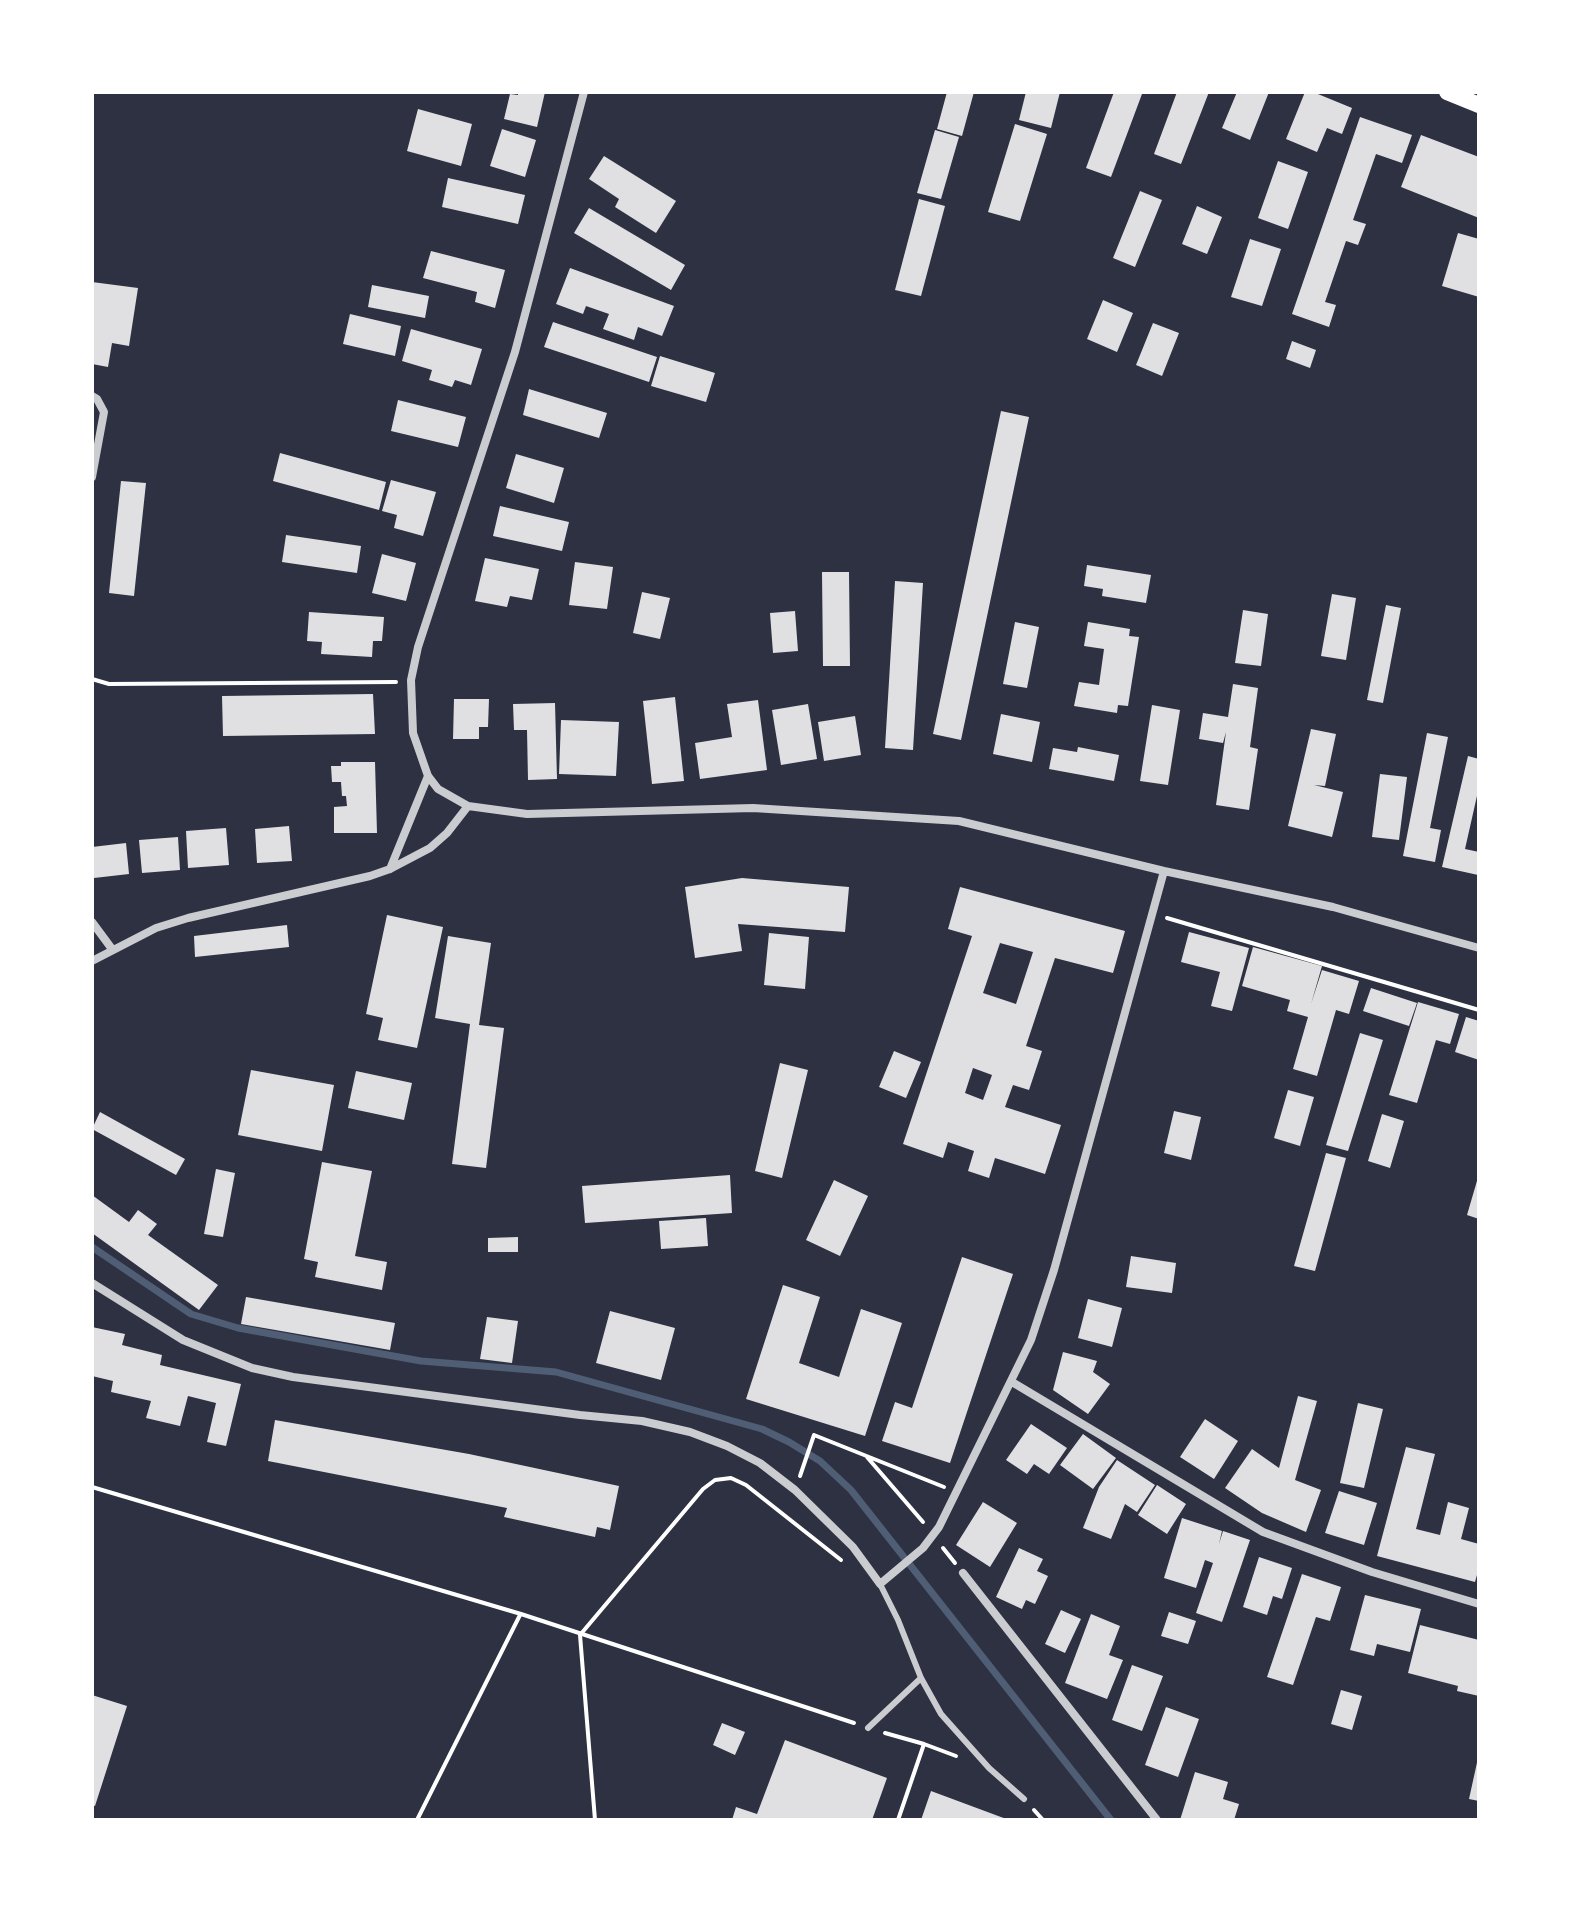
<!DOCTYPE html>
<style>
body{margin:0}
#map{position:relative;width:1571px;height:1912px;overflow:hidden;background:#2d3142;font-family:"Source Sans 3",sans-serif}
canvas{display:block}
.frame{position:absolute;inset:0;border:94px solid #fff;pointer-events:none}
</style>
<div id="map">
<canvas width="1571" height="1912"></canvas>
<div class="frame"></div>
</div>
<script>
const ctx = document.querySelector('canvas').getContext('2d');
ctx.lineJoin = 'round';
const shape = rows => new Path2D(rows.map(r => 'M' + r).join(''));
function trace(path, color, width, dash) { ctx.strokeStyle = color; ctx.lineWidth = width; ctx.lineCap = dash ? 'butt' : 'round'; ctx.setLineDash(dash || []); ctx.stroke(path); }
function paint(path, color) { ctx.fillStyle = color; ctx.fill(path, 'evenodd'); }
trace(shape([
 [92,1247,191,1314,238,1328,421,1361,556,1372,762,1429,789,1442,820,1461,851,1490,1111,1820]
]), '#4f5d75', 7);
paint(shape([
 [518,92,545,92,537,127,504,119,510,94,518,95],
 [947,92,974,92,962,136,937,129],
 [1026,92,1060,92,1051,128,1019,120],
 [1114,92,1142,94,1111,177,1086,168],
 [1177,92,1209,92,1181,164,1154,154],
 [1237,92,1269,92,1250,140,1222,128],
 [1305,92,1313,92,1352,108,1342,134,1327,128,1317,152,1286,139],
 [418,109,472,124,461,166,407,151],
 [1360,117,1412,135,1402,163,1376,154,1353,220,1366,224,1358,245,1346,241,1325,302,1336,305,1329,327,1292,314],
 [1015,124,1047,134,1020,221,988,212],
 [502,129,536,140,525,177,490,166],
 [935,130,959,137,941,199,917,193],
 [1421,135,1479,157,1479,218,1401,187],
 [604,156,676,201,656,233,615,207,619,199,589,179],
 [1278,161,1308,172,1288,229,1258,218],
 [448,178,525,195,518,224,442,207],
 [1140,191,1162,200,1135,267,1113,258],
 [919,199,945,206,921,296,895,290],
 [1197,206,1222,217,1207,254,1182,244],
 [589,208,685,265,671,290,574,233],
 [1458,233,1479,239,1479,297,1442,286],
 [1250,239,1281,249,1262,306,1231,297],
 [431,251,505,270,495,308,475,302,477,292,423,278],
 [570,268,674,306,662,336,638,327,634,340,603,329,609,314,586,306,583,314,556,304],
 [92,282,138,288,129,346,112,343,108,367,92,364],
 [372,285,429,296,425,318,368,307],
 [1103,300,1133,313,1117,352,1087,339],
 [350,314,401,326,395,356,343,344],
 [553,322,657,357,649,382,544,347],
 [1153,323,1179,333,1162,376,1136,365],
 [411,329,482,349,471,385,455,380,452,387,429,380,432,370,402,361],
 [1292,341,1316,350,1310,368,1286,359],
 [660,356,715,373,706,402,651,386],
 [529,389,607,413,599,438,523,415],
 [398,400,466,417,458,447,391,431],
 [1001,411,1029,417,961,740,933,734],
 [280,453,386,482,379,510,273,481],
 [516,454,564,468,554,503,506,488],
 [391,480,436,492,423,536,394,528,397,515,382,511],
 [121,481,146,483,134,596,109,593],
 [500,506,569,522,562,551,493,536],
 [286,535,361,546,357,573,282,562],
 [382,554,416,563,406,601,372,593],
 [485,558,539,569,532,600,510,596,507,607,475,601],
 [575,562,613,567,607,609,569,605],
 [1087,565,1151,575,1146,603,1102,596,1103,589,1084,586],
 [822,572,849,572,850,666,823,666],
 [895,581,923,583,913,750,885,748],
 [642,592,670,598,660,639,633,633],
 [1332,594,1356,598,1346,660,1321,656],
 [1386,605,1401,608,1383,703,1367,700],
 [1243,610,1268,614,1261,666,1235,663],
 [795,611,798,651,773,653,770,613],
 [309,612,384,617,382,641,373,641,372,657,321,654,322,642,307,641],
 [1015,622,1039,627,1027,688,1003,684],
 [1088,622,1130,629,1129,636,1139,637,1128,706,1118,705,1117,713,1074,706,1079,682,1099,685,1104,649,1084,646],
 [1233,684,1258,688,1250,747,1258,749,1249,810,1216,805,1226,732,1223,743,1199,739,1203,713,1228,717],
 [373,694,375,734,223,736,222,696],
 [675,697,684,781,652,784,643,701],
 [454,699,489,699,488,727,479,727,479,739,453,739],
 [758,700,767,770,700,779,695,743,732,737,727,704],
 [555,703,557,779,528,780,527,730,514,730,513,704],
 [808,704,817,759,781,765,772,710],
 [1152,705,1180,710,1168,785,1140,781],
 [1001,714,1040,722,1032,762,993,754],
 [855,716,861,755,824,761,818,722],
 [561,720,619,722,616,776,559,774],
 [1311,729,1336,734,1325,786,1314,785,1343,792,1332,837,1288,826],
 [1427,733,1448,737,1430,828,1441,830,1435,862,1403,856],
 [1078,747,1119,755,1114,781,1049,769,1053,748,1077,752],
 [1468,756,1479,759,1479,787,1465,849,1479,852,1478,875,1442,867],
 [341,762,375,762,377,833,334,833,334,807,347,806,346,796,342,796,341,782,332,782,331,766,341,766],
 [1380,774,1407,777,1399,840,1372,837],
 [289,826,292,861,257,863,255,829],
 [226,828,229,865,188,868,186,831],
 [178,837,180,870,142,873,139,840],
 [126,843,129,874,94,878,92,847],
 [742,878,849,887,845,932,738,924,742,951,695,958,685,887],
 [960,887,1125,931,1113,973,1055,958,1026,1046,1042,1051,1029,1090,1013,1085,1005,1107,1061,1125,1045,1174,995,1158,989,1178,968,1171,974,1151,948,1142,943,1158,903,1144,972,936,948,929],
 [1000,943,1033,952,1016,1004,983,993],
 [973,1068,992,1075,983,1100,965,1093],
 [387,915,443,927,417,1048,378,1040,383,1018,366,1014],
 [287,925,289,947,195,957,194,936],
 [1189,932,1249,948,1232,1011,1211,1006,1220,972,1181,962],
 [769,933,809,937,805,989,764,985],
 [448,936,491,943,479,1025,504,1028,486,1168,452,1164,470,1024,435,1018],
 [1253,947,1322,966,1311,1004,1322,970,1359,981,1349,1014,1336,1010,1317,1076,1293,1069,1308,1017,1287,1011,1290,1000,1242,986],
 [1371,988,1417,1003,1409,1026,1363,1011],
 [1418,1002,1459,1014,1450,1044,1436,1040,1417,1103,1389,1095],
 [1466,1017,1479,1021,1479,1060,1455,1052],
 [1360,1033,1383,1040,1348,1151,1326,1145],
 [894,1051,921,1062,906,1098,879,1087],
 [780,1063,808,1070,782,1178,755,1171],
 [251,1070,334,1085,322,1151,238,1135],
 [356,1071,412,1083,404,1120,348,1108],
 [1288,1090,1314,1097,1300,1146,1274,1138],
 [1174,1111,1201,1117,1191,1160,1164,1153],
 [100,1112,185,1159,176,1175,92,1129],
 [1382,1114,1404,1121,1390,1168,1368,1161],
 [1326,1153,1346,1158,1315,1271,1294,1266],
 [322,1162,372,1171,355,1256,387,1262,382,1290,315,1277,318,1262,304,1259],
 [216,1169,235,1173,223,1237,204,1234],
 [1479,1174,1479,1219,1467,1215],
 [730,1175,732,1213,585,1223,582,1186],
 [834,1180,868,1196,840,1256,806,1240],
 [92,1195,129,1222,138,1210,157,1224,148,1235,218,1285,199,1310,92,1233],
 [706,1218,708,1246,661,1249,659,1221],
 [518,1237,518,1252,488,1252,488,1238],
 [1131,1256,1176,1263,1172,1293,1126,1287],
 [962,1257,1013,1274,950,1463,882,1441,895,1402,912,1408],
 [783,1285,820,1297,799,1363,839,1377,861,1309,902,1323,865,1436,746,1399],
 [246,1297,395,1323,390,1350,241,1324],
 [1088,1299,1122,1308,1112,1347,1078,1338],
 [610,1311,675,1328,661,1380,596,1363],
 [487,1317,518,1321,512,1363,480,1359],
 [92,1327,125,1334,122,1345,162,1355,160,1365,241,1384,226,1446,207,1442,216,1403,188,1396,180,1426,146,1418,151,1401,111,1392,113,1381,92,1376],
 [1063,1352,1097,1361,1093,1372,1110,1384,1088,1414,1053,1390],
 [1298,1396,1317,1401,1295,1480,1321,1490,1306,1532,1262,1513,1225,1488,1252,1449,1279,1468],
 [1358,1403,1383,1409,1364,1488,1340,1483],
 [1205,1419,1238,1441,1214,1479,1180,1457],
 [275,1420,469,1454,619,1486,610,1530,597,1527,595,1537,504,1517,507,1508,268,1461],
 [1031,1424,1067,1448,1049,1474,1034,1464,1027,1474,1006,1460],
 [1083,1434,1116,1458,1093,1489,1060,1465],
 [1406,1447,1435,1454,1416,1529,1440,1535,1448,1502,1469,1508,1461,1539,1479,1544,1479,1568,1475,1582,1377,1556],
 [1117,1460,1155,1485,1137,1512,1125,1504,1111,1539,1083,1528,1099,1487],
 [1157,1485,1186,1504,1167,1534,1138,1515],
 [1339,1491,1377,1503,1364,1545,1325,1533],
 [983,1502,1017,1523,990,1567,956,1545],
 [1182,1518,1222,1531,1219,1544,1223,1531,1250,1540,1222,1622,1196,1613,1213,1563,1205,1560,1196,1588,1164,1578],
 [1019,1548,1043,1559,1037,1571,1048,1576,1035,1604,1026,1600,1022,1609,996,1597],
 [1259,1557,1292,1568,1282,1599,1273,1596,1267,1615,1243,1607],
 [1302,1574,1341,1587,1330,1621,1316,1617,1293,1685,1267,1677],
 [1365,1595,1421,1609,1410,1652,1377,1644,1374,1656,1350,1650],
 [1061,1610,1081,1619,1065,1653,1045,1644],
 [1169,1612,1196,1621,1188,1644,1161,1636],
 [1091,1614,1120,1626,1109,1655,1123,1660,1107,1699,1065,1683],
 [1420,1625,1479,1640,1479,1696,1457,1691,1458,1686,1408,1673],
 [1132,1665,1163,1676,1142,1731,1112,1720],
 [1341,1690,1362,1696,1352,1730,1331,1724],
 [92,1695,127,1706,95,1806,92,1805],
 [1166,1707,1199,1719,1178,1777,1145,1765],
 [722,1723,745,1732,735,1755,713,1745],
 [785,1740,887,1778,872,1820,732,1820,736,1807,757,1814],
 [1478,1758,1479,1758,1479,1801,1469,1799],
 [1195,1772,1228,1782,1223,1799,1239,1804,1234,1820,1180,1820],
 [931,1791,1009,1820,921,1820]
]), '#e0e0e3');
trace(shape([
 [92,679,109,684,396,682],
 [1167,918,1479,1010],
 [867,1457,923,1522],
 [800,1476,814,1435,944,1487],
 [92,1487,521,1614,854,1723],
 [943,1548,955,1563],
 [885,1733,924,1744],
 [1034,1810,1043,1820],
 [417,1820,520,1615],
 [595,1820,580,1635,703,1489,715,1480,731,1478,746,1485,841,1560],
 [898,1820,924,1744,956,1756]
]), '#fff', 4);
trace(shape([
 [880,1584,898,1620,921,1678,941,1714,989,1768,1024,1799],
 [868,1728,921,1678]
]), '#caccd0', 6);
trace(shape([
 [584,92,515,352,418,647,411,680,413,733,428,776,438,789,468,806,527,814,753,808,959,821,1164,871,1333,907,1479,948],
 [92,396,97,399,104,412,92,477],
 [390,869,428,776],
 [92,922,112,949],
 [92,961,156,928,188,918,370,876,390,869,430,848,447,833,468,806],
 [92,1283,183,1340,252,1368,293,1377,580,1415,642,1421,690,1432,727,1446,760,1463,795,1490,853,1547,880,1584,923,1548,939,1527,1031,1340,1054,1270,1164,871],
 [1012,1382,1263,1532,1372,1572,1479,1604],
 [963,1573,1157,1820]
]), '#caccd0', 8);
trace(shape([
 [1447,92,1479,105]
]), '#fff', 16);
</script>
